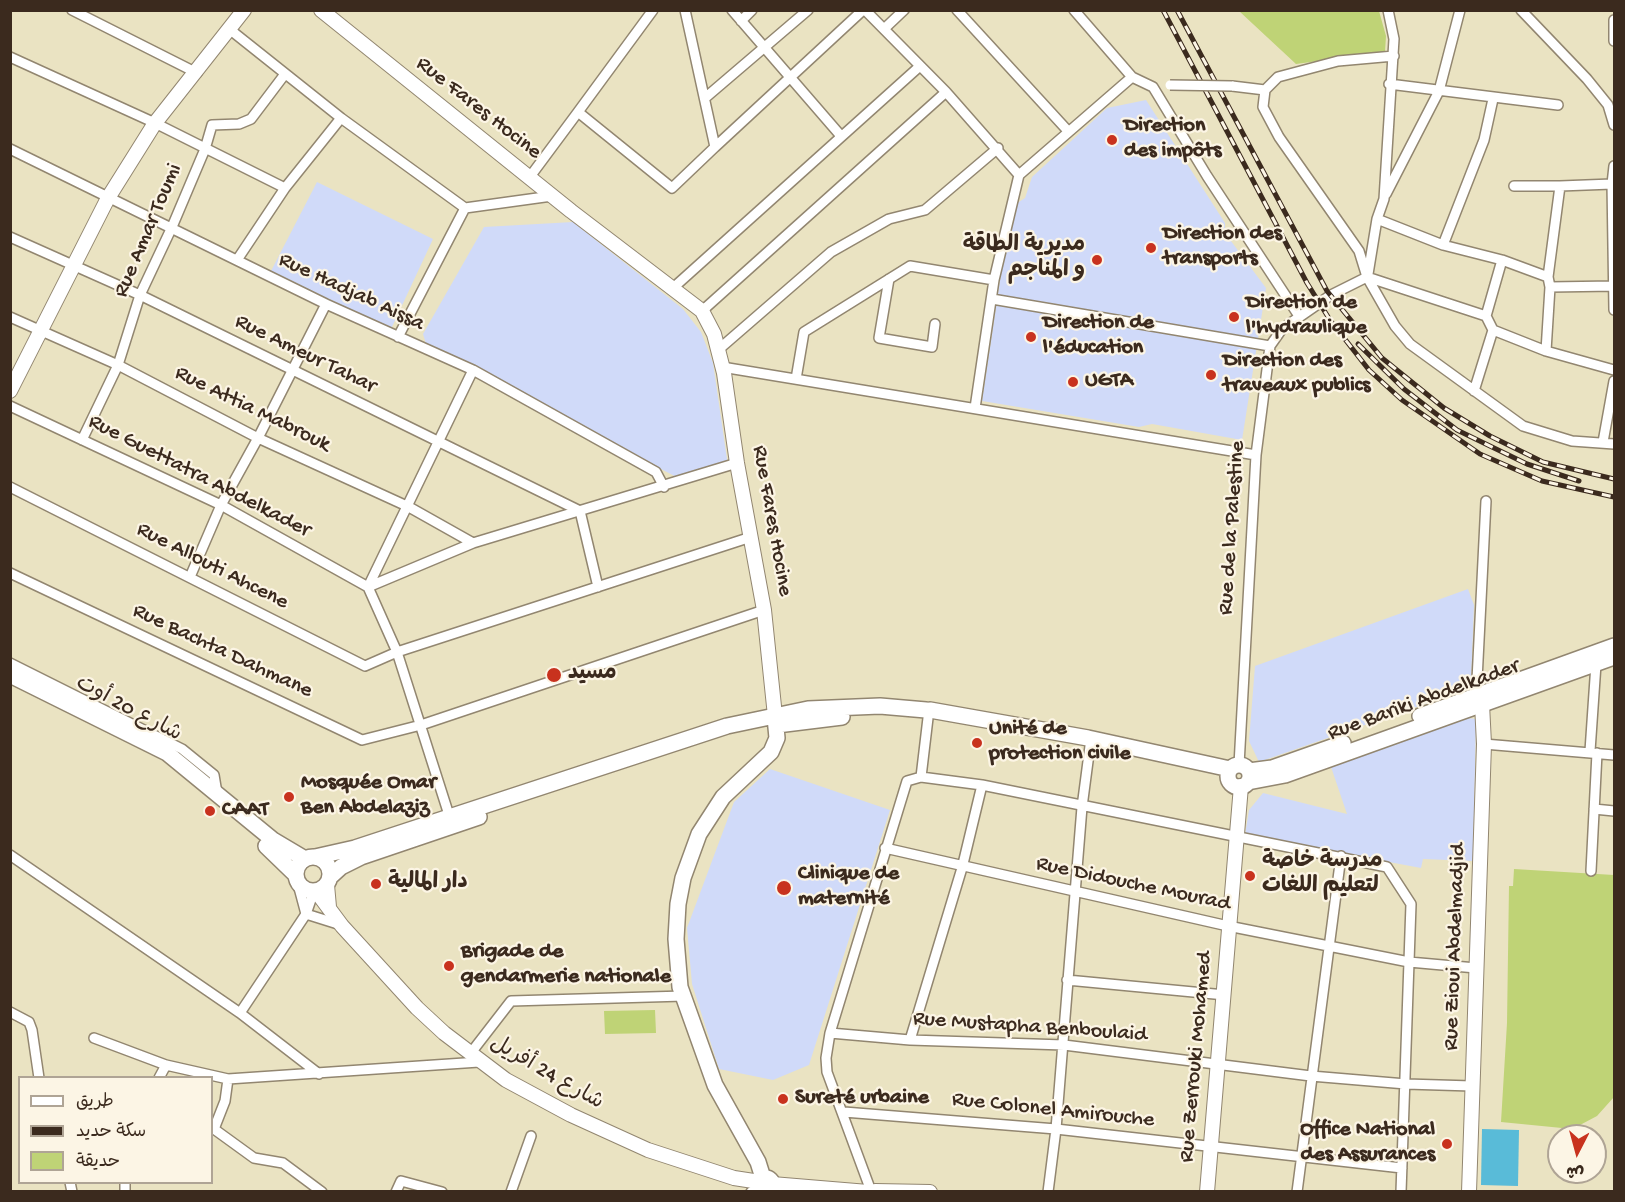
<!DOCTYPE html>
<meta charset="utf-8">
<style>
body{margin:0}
#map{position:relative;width:1625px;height:1202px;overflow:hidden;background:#eae3c2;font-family:"Gochi Hand","Playpen Sans Arabic",sans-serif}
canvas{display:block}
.frame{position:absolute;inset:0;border:12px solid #3b2a1e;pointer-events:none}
.legend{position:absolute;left:18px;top:1076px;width:195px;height:108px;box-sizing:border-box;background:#fcf5e5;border:2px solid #afa495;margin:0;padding:8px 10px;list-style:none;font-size:18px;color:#3b2a1e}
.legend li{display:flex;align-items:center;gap:12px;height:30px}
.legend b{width:30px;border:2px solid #afa495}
.north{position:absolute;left:1547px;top:1124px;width:60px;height:60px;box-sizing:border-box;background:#fcf5e5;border:2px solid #afa495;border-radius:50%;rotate:186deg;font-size:16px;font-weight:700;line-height:24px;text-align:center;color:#3b2a1e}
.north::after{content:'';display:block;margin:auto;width:21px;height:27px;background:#c8321e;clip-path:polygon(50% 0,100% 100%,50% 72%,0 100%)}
</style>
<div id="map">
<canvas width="1625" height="1202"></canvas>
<div class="frame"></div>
<ul class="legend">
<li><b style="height:8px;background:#fff"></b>طريق</li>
<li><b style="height:8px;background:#3b2a1e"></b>سكة حديد</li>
<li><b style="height:16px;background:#bfd376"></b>حديقة</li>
</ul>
<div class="north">ش</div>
</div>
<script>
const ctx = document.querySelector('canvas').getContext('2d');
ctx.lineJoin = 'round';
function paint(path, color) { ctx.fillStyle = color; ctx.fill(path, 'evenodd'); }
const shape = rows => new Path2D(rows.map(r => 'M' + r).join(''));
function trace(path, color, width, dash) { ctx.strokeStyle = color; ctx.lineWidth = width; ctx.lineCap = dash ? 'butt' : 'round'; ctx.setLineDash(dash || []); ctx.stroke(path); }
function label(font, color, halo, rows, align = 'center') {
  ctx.font = font + ' "Gochi Hand","Playpen Sans Arabic",sans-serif'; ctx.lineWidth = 4.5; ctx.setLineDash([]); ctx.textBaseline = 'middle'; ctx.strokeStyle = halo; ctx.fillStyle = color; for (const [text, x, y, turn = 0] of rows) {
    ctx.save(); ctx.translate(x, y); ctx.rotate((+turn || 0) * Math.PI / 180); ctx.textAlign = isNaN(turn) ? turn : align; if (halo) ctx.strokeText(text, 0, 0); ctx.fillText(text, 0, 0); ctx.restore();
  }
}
paint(shape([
 [1146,100,1225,223,1225,233,1266,288,1242,440,1152,424,1139,427,982,401,1011,207,1025,198,1032,177,1107,108],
 [317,182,433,239,391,329,271,271],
 [573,222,683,309,701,332,713,363,728,466,684,481,427,347,423,334,484,227],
 [1468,589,1474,605,1471,681,1468,686,1462,691,1259,762,1249,741,1255,666],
 [1467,718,1476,719,1473,861,1423,859,1421,868,1245,835,1249,810,1263,793,1347,814,1330,764],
 [770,769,890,810,809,1065,773,1080,719,1069,692,984,687,928,734,802]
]), '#d0daf9');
paint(shape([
 [1239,11,1379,11,1386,36,1385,52,1296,64],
 [1514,869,1614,875,1614,1097,1597,1116,1580,1125,1562,1128,1501,1122,1507,1023,1509,886,1513,886],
 [655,1010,656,1033,605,1034,604,1011]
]), '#bfd376');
paint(shape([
 [1482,1129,1519,1130,1518,1186,1481,1185]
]), '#59bbd8');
const street = shape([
 [72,10,197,73],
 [732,10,841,136],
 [865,10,946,92,1019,175,994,280,975,408],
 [957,10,1068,131],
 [1074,10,1132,77],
 [1521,10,1587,79,1608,105,1614,125],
 [1614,20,1614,41],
 [741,21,752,10],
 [228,28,341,118,465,208],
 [884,29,904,10],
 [1394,56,1338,61,1278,77,1265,90,1263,107,1279,137,1359,251,1367,277,1395,326,1410,344,1523,426,1572,441,1614,444],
 [10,57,155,123,285,188],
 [1389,84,1558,105],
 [1232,86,1265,90],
 [705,98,808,10],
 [578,112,653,10],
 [715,147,863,10],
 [10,149,326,304,473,370,656,472,664,487],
 [1614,166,1612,184,1614,310],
 [1019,175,1132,77,1153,87,1207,176,1299,316],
 [529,178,578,112,672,188,715,147,685,10],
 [1514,186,1560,186],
 [1386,194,1439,91,1460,10],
 [1377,219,1443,245,1502,260,1548,277],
 [10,237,140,295,580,511,598,587],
 [1443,245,1484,140,1493,99],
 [237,260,285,188,341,118],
 [1368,274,1377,219,1384,199,1394,39,1388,10],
 [889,279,879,338,932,347,935,324],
 [1550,287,1614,286],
 [673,288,920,66],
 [992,299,1270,346],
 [702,311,946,92],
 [1486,316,1502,260],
 [10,317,118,365,258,438,409,507,473,543],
 [398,337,465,208,552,196],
 [718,350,831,252,889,219,925,210,998,148],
 [1546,351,1550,287,1548,277,1560,186,1612,184],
 [722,367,1256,455],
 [796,379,804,332,910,266,994,280],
 [1474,391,1493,330],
 [10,406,221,505,368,587],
 [82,440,118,365,140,295,172,227,205,149,212,125,239,124,251,119,285,74],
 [1603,442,1614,381],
 [10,487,365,666,397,652,751,537],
 [10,573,362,740,421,725,764,610],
 [190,577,221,505,258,438,326,304],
 [368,587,473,543,737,463],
 [368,587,397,652,449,815],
 [368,587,473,370],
 [10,663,182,749,214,775,217,793],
 [1479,695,1477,680,1486,501],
 [1484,744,1614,755],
 [1590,751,1596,664],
 [1239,765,1256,455,1270,346,1282,329,1331,295,1367,277,1486,316,1493,330,1546,351,1614,370],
 [921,777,982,785,1387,867,1411,904,1401,1192],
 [1594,809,1614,811],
 [885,848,1228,926,1409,962,1476,968],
 [10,855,240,1013,319,1074],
 [1591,871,1597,753],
 [298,884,306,914],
 [306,914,341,925],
 [1067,980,1225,995],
 [10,1012,29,1022,32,1030,39,1078],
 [240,1013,306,914,314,891],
 [830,1033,910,1040,1064,1045,1311,1076,1406,1084,1472,1086],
 [94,1038,166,1065,228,1079,479,1062],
 [910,1040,962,868,982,785],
 [470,1054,511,1001,684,996],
 [159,1078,166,1065],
 [228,1079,225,1101,214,1129,254,1158,283,1163,322,1192],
 [844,1112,1056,1129,1402,1168],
 [70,1182,72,1192],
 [125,1182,125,1192],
 [871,1191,827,1072,826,1058,830,1033,907,781,921,777,928,718],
 [396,1192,401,1181,442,1192],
 [511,1192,531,1136],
 [751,1192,760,1187],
 [1048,1192,1056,1129,1082,807,1090,746],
 [1297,1192,1341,856]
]);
const secondary = shape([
 [321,10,571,211,702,311,714,334,724,373,737,463,764,610,775,716],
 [10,391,108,198,155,123,244,10],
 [327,885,329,907],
 [316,891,342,926,417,1008,444,1033,506,1080,571,1115,648,1150,734,1178,760,1182],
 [772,1184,868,1192],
 [875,1191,930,1192],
 [1207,1192,1241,786],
 [1469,1192,1484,744,1482,704]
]);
const primary = shape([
 [10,675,167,753,273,840,305,859],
 [930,710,1088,738,1230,769],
 [1420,716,1614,646],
 [777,725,842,717],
 '1228 776a11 11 0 1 1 22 0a11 11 0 1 1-22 0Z',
 [1249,771,1272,768,1343,743],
 [1248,782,1285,775,1614,657],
 [266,846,295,874],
 '296 874a17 17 0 1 1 34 0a17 17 0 1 1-34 0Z',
 [315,857,355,848,727,726,808,709,880,706,926,710],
 [330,877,341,867,361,857,479,817],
 '760 1184a6 6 0 1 1 12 0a6 6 0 1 1-12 0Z',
 [763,1178,758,1162,715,1085,680,987,676,939,678,904,683,878,699,834,723,797,771,752,777,738,775,717]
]);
trace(street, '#928670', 12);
trace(secondary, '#928670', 16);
trace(primary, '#928670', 18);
trace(street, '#fff', 9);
trace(secondary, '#fff', 14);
trace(primary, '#fff', 15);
const rail = shape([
 [1163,10,1307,283,1330,320,1369,370,1402,400,1480,454,1542,481,1614,497],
 [1177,10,1327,291,1382,358,1444,408,1490,436,1543,462,1614,479],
 [1358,344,1404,389,1457,430,1527,464,1579,481]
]);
trace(rail, '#3b2a1e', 5);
trace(rail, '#fcf5e5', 3, [9]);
const streetBridge = shape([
 [1170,85,1232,86]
]);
trace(streetBridge, '#928670', 12, []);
trace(streetBridge, '#fff', 9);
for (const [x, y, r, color] of [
 [1112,140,6,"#c8321e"],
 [1151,248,6,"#c8321e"],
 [1097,260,6,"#c8321e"],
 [1234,317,6,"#c8321e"],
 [1031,337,6,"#c8321e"],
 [1211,375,6,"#c8321e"],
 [1073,382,6,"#c8321e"],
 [554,675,8,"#c8321e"],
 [977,743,6,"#c8321e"],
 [289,797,6,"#c8321e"],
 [210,811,6,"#c8321e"],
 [1250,876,6,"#c8321e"],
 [376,884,6,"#c8321e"],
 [784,888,8,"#c8321e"],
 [449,966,6,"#c8321e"],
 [783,1099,6,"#c8321e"],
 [1447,1144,6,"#c8321e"]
]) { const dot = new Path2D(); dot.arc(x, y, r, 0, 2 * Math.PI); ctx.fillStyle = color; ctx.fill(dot); trace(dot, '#fcf5e5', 2); }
label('22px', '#3b2a1e', '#fcf5e5', [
 ["Rue Fares Hocine",478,109,38],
 ["Rue Amar Toumi",149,231,-67],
 ["Rue Hadjab Aissa",351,293,25],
 ["Rue Ameur Tahar",305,355,26],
 ["Rue Attia Mabrouk",252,410,26],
 ["Rue Guettatra Abdelkader",199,477,27],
 ["Rue Fares Hocine",771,521,80],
 ["Rue de la Palestine",1233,528,-86],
 ["Rue Allouti Ahcene",212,567,27],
 ["Rue Bachta Dahmane",222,652,25],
 ["Rue Bariki Abdelkader",1424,701,-20],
 ["شارع 20 أوت",128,710,28],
 ["Rue Didouche Mourad",1133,885,12],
 ["Rue Zioui Abdelmadjid",1456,947,-88],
 ["Rue Mustapha Benboulaid",1030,1028,4],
 ["Rue Zerrouki Mohamed",1197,1057,-85],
 ["شارع 24 أفريل",546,1074,30],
 ["Rue Colonel Amirouche",1053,1111,6]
]);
label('bold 22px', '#3b2a1e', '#fcf5e5', [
 ["Direction",1124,127],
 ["des impôts",1124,152],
 ["Direction des",1163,235],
 ["transports",1163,260],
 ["مديرية الطاقة",1085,247,"right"],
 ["و المناجم",1085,272,"right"],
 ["Direction de",1246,304],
 ["l'hydraulique",1246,329],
 ["Direction de",1043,324],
 ["l'éducation",1043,349],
 ["Direction des",1223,362],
 ["traveaux publics",1223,387],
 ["UGTA",1085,382],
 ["مسيد",568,675],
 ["Unité de",989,730],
 ["protection civile",989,755],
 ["Mosquée Omar",301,784],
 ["Ben Abdelaziz",301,809],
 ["CAAT",222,811],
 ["مدرسة خاصة",1262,863],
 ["لتعليم اللغات",1262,888],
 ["Clinique de",798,875],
 ["maternité",798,900],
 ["دار المالية",388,884],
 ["Brigade de",461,953],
 ["gendarmerie nationale",461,978],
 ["Sureté urbaine",795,1099],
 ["Office National",1435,1131,"right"],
 ["des Assurances",1435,1156,"right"]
], 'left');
</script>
